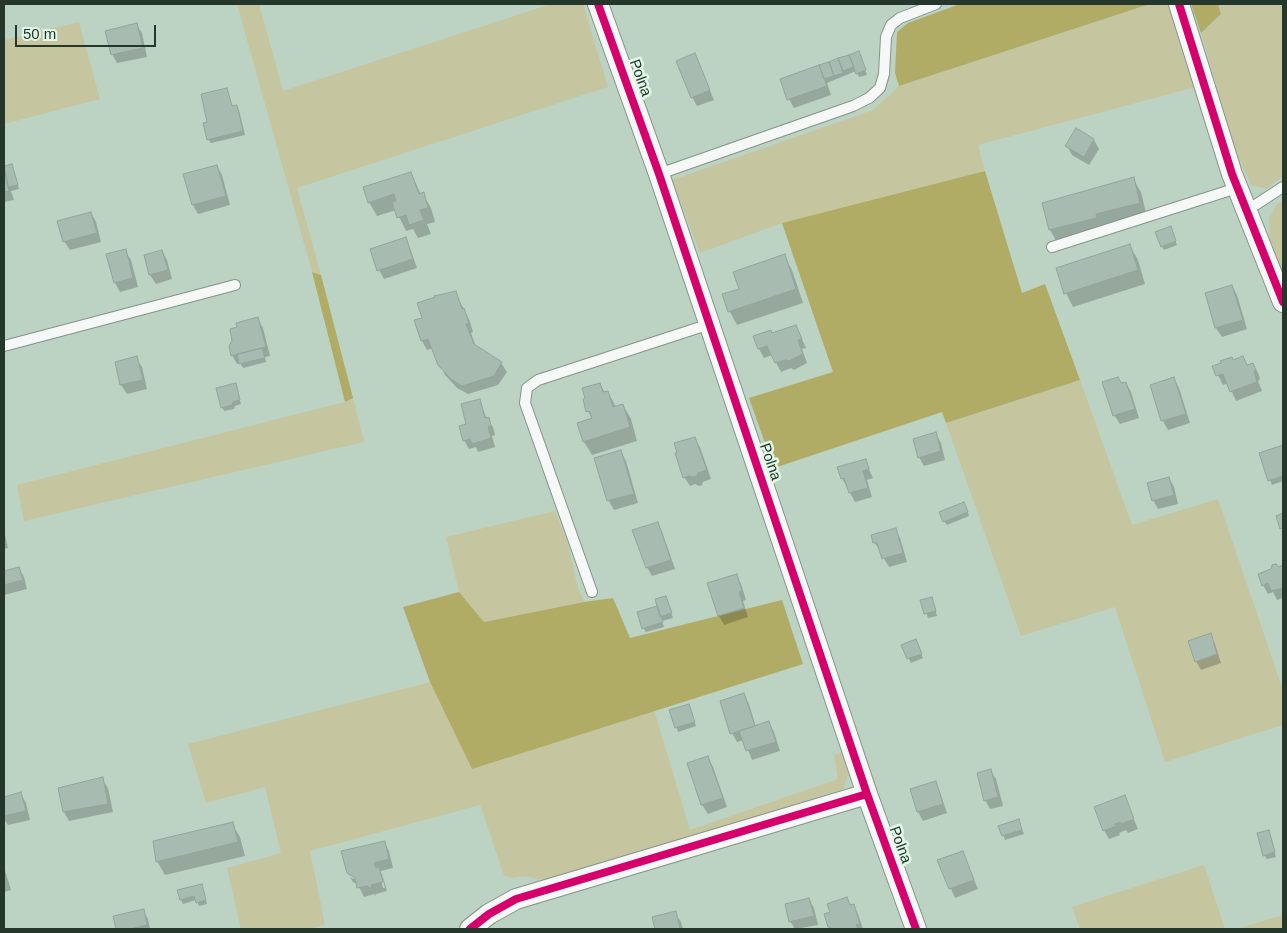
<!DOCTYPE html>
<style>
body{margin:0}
#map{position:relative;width:1287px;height:933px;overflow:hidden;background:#bcd2c2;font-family:Arial,sans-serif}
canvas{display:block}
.frame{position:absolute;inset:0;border:5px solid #25362a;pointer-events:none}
.scale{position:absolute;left:15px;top:25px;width:141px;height:22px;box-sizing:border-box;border:2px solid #25362a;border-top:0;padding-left:6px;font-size:15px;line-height:18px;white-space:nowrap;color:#25362a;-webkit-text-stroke:4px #e2f7e8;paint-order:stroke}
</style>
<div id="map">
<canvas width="1287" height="933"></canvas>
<div class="frame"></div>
<div class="scale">50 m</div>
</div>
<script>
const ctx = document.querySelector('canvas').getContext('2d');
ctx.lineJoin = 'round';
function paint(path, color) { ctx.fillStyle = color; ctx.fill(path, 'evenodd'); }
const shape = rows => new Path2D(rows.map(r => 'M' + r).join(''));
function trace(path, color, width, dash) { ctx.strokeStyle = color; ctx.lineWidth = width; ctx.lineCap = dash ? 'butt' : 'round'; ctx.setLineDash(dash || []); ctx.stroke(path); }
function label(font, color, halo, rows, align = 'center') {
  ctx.font = font + ' Arial,sans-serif'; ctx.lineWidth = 5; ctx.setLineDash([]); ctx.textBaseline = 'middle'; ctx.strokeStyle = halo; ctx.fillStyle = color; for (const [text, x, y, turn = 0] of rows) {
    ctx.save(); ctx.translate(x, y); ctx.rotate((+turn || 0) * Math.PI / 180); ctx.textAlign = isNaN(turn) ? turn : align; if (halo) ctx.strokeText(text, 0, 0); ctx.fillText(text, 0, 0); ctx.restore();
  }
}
paint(shape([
 [237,4,259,4,283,91,551,4,583,4,608,87,297,188,321,275,312,272],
 [1150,4,1174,4,1196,87,978,145,985,171,782,223,700,253,672,180,873,110,899,86],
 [1218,4,1283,4,1283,176,1266,189,1251,185,1234,147,1201,33,1221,14],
 [79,22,100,99,4,124,4,40],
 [1283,200,1283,274,1270,238,1269,219,1276,205],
 [1080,380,1132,525,1218,499,1283,690,1283,725,1165,762,1115,607,1021,636,946,423],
 [353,398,364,442,24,521,17,485,345,402],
 [555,511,568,544,577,585,584,602,484,622,459,592,446,537],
 [430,682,472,769,654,710,690,830,838,779,834,754,846,753,850,769,843,789,548,881,525,876,512,878,504,875,480,805,310,851,325,925,308,929,241,929,227,868,281,853,265,787,206,803,188,744],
 [1204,865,1225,929,1080,929,1072,907],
 [1283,915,1283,929,1236,929]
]), '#c5c6a0');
paint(shape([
 [960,4,1150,4,899,86,895,73,897,32,908,23],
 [1191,4,1218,4,1221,14,1201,33],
 [985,171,1022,293,1045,284,1080,380,946,423,942,412,774,468,749,398,833,372,782,223],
 [312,272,321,275,353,398,345,402],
 [459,592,484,622,584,602,613,598,630,638,782,600,803,664,472,769,430,682,403,607]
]), '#b0ac66');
paint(shape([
 [136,24,142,33,147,57,117,63,112,54],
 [859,53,867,75,859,77,856,71,827,83,831,95,794,108,789,99,782,79],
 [695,55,714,100,697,106,692,97],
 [226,89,232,107,236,106,239,110,245,135,211,143,208,139,209,123],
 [1094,140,1099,149,1089,165,1072,155,1067,146],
 [12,165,19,189,11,191,14,200,4,202,4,167],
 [217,166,222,175,230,205,198,214,193,205],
 [411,173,421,195,423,194,431,208,435,222,427,224,431,234,418,238,413,229,406,231,396,210,377,216,369,202],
 [1133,179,1141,192,1147,217,1058,244,1050,230,1043,203],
 [91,213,96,222,101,242,70,250,64,241],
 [1172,232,1177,245,1164,250,1162,246],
 [405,239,410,248,417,268,384,279,379,270],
 [1130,246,1138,260,1145,284,1073,307,1066,293],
 [125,251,131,260,138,287,120,292,115,283],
 [162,251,167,260,172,279,156,284,150,275,145,256],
 [784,256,792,270,803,303,737,325,730,312,724,295,740,290],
 [1232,286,1237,295,1247,329,1222,337,1216,328,1206,294],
 [455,292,469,319,473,332,471,333,476,347,501,363,507,372,498,385,468,394,457,388,445,375,433,348,427,350,422,341,416,321,423,319],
 [258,319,263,328,270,356,265,357,266,362,243,368,240,363,237,364,232,355],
 [796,326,806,348,802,349,807,363,794,370,791,368,781,372,772,355,764,358,759,349,772,335],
 [136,358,142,367,147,389,127,394,121,385],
 [1243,358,1248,366,1253,364,1258,373,1260,379,1258,381,1262,391,1236,401,1228,383,1223,385,1214,367],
 [1174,379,1179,388,1190,423,1168,430,1163,421,1152,386],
 [1126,383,1131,392,1139,418,1120,424,1114,415,1121,384],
 [600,384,605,393,608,392,616,407,623,405,631,419,637,441,592,455,584,442,592,419,588,411],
 [235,385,241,404,235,406,234,409,224,411,222,407],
 [479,400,487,419,493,427,495,435,492,436,495,447,478,452,476,447,469,449,464,440,468,425],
 [936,434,941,443,945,460,924,466,919,457],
 [694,438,700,447,711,479,703,482,702,485,699,486,695,484,690,486,684,477],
 [1283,446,1283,481,1272,485,1260,454],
 [621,452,626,461,638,503,614,510,609,501,596,459],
 [865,461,873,478,867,480,872,497,855,502,842,478],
 [1169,478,1174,487,1178,504,1158,509,1153,500],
 [966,507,969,516,947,525,944,521],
 [657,523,662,532,675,569,652,576,647,567],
 [895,529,900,538,907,562,889,567,875,543],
 [4,530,8,548,4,549],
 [1283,567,1283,598,1277,600,1273,592,1268,594,1263,585,1279,568],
 [19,568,24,577,27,589,4,595,4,572],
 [736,575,741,584,746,600,743,601,748,617,724,625,719,616,708,584],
 [666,598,673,618,662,621,664,627,646,632,643,628],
 [932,598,937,616,928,618,922,601],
 [1210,635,1215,644,1221,663,1201,670,1196,661],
 [916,640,923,658,911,663,903,646],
 [744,695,749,704,756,727,769,723,774,732,780,751,752,760,744,740,737,742,732,733],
 [690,710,696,726,678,732,671,711],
 [708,758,713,767,727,807,708,814,702,805,688,764],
 [990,770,996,779,1003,806,990,809,985,800],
 [102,779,108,788,113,812,69,821,64,812],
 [935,783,940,792,947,813,923,821,918,812,911,790],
 [21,794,26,803,30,820,8,825,4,819,4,798],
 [1124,797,1138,829,1128,833,1126,830,1119,833,1120,835,1109,839,1104,830],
 [232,824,240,837,245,856,165,875,157,861],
 [1020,825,1024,834,1005,840,1000,826],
 [1270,835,1276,857,1267,859,1264,855],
 [384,842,389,851,393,868,380,871,383,877,387,891,376,894,375,896,374,894,364,897,358,885,353,882,350,877,360,882,361,880,349,873,349,875,348,873],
 [380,876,382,876,385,888,383,888],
 [962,852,978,889,955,898,939,861],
 [4,867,11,890,4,892],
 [203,889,207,904,199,906,196,900,183,904,181,900],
 [809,899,814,908,818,925,795,929,790,921],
 [847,899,851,906,853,905,858,914,863,929,831,929,829,926,832,913],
 [143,910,148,919,150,929,118,929,115,917],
 [675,913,681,922,683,929,656,929,653,918]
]), '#0003');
const building = shape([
 [137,23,143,48,111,55,105,31,137,23],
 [859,51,866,70,856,74,849,55,859,51],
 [695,53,710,90,691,98,676,61,695,53],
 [849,55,854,67,843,71,838,58,849,55],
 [838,58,843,73,834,76,829,62,838,58],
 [829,62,834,76,824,79,819,65,829,62],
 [819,65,827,86,787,100,780,79,819,65],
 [227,88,232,106,237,105,243,131,207,140,203,123,207,122,201,94,227,88],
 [1076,128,1094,139,1084,157,1065,146,1076,128],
 [12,164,18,185,8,187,4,166,12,164],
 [217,165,226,196,192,205,183,174,217,165],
 [4,167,9,191,4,192,4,167],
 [411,172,419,194,424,192,428,208,420,210,424,220,409,225,406,215,397,218,392,202,396,201,394,194,368,203,363,187,411,172],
 [1134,177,1140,203,1096,214,1097,218,1049,230,1042,203,1134,177],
 [91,212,97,233,63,242,57,221,91,212],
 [1171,226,1176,241,1161,247,1155,232,1171,226],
 [406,237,413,259,377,271,370,249,406,237],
 [1130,244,1138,270,1064,294,1056,268,1130,244],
 [126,249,133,278,114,283,106,254,126,249],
 [162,250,168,270,149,275,144,255,162,250],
 [785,254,796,289,728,312,722,294,739,289,733,272,785,254],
 [1232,285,1243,320,1215,328,1205,293,1232,285],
 [456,291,462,309,464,308,469,323,466,324,474,344,502,362,494,376,462,386,451,379,438,365,428,339,421,341,414,320,422,318,417,303,435,297,434,296,456,291],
 [258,317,266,347,231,356,229,346,232,341,230,329,237,327,236,323,258,317],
 [796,325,802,339,798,340,803,354,789,361,786,360,775,363,767,346,758,349,753,336,771,330,772,333,796,325],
 [262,348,265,358,239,364,237,354,262,348],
 [137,356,143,380,120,385,115,362,137,356],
 [1243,356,1247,365,1253,363,1256,370,1254,371,1257,382,1230,392,1223,374,1216,376,1212,366,1221,363,1220,361,1232,357,1233,360,1243,356],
 [1118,377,1121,383,1126,382,1135,409,1113,416,1102,382,1118,377],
 [1174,377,1186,414,1161,421,1150,385,1174,377],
 [236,383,240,400,233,402,232,405,221,408,216,388,236,383],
 [600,383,603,392,608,391,613,407,623,404,630,427,583,442,577,423,592,418,589,411,586,412,583,399,585,398,582,388,600,383],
 [480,399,485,418,489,417,491,426,488,427,491,438,472,444,470,439,463,441,459,426,466,424,461,404,480,399],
 [936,432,941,451,918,458,913,439,936,432],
 [695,437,707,470,698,473,697,476,693,477,689,476,683,478,675,453,677,453,674,443,695,437],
 [1283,445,1283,476,1268,481,1259,453,1283,445],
 [621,450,634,494,607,501,594,458,621,450],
 [866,459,869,469,863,471,868,488,849,493,844,478,841,479,837,467,866,459],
 [1169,477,1174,495,1152,501,1147,483,1169,477],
 [964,502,968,512,943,522,939,512,964,502],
 [1283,513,1283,528,1280,529,1276,516,1283,513],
 [658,522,671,560,646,568,632,530,658,522],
 [896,528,903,553,882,559,877,543,873,543,871,535,896,528],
 [1276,564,1279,567,1283,565,1283,588,1271,591,1268,583,1262,586,1258,574,1271,569,1272,565,1276,564],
 [19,567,23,580,4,585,4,571,19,567],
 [737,574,742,591,739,592,744,608,718,616,707,583,737,574],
 [666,596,672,613,660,617,655,599,666,596],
 [932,597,936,611,924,614,920,600,932,597],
 [657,606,663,622,642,629,637,612,657,606],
 [1211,633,1217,654,1195,662,1188,641,1211,633],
 [916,639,922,654,907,659,901,645,916,639],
 [744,693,755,726,730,734,720,701,744,693],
 [689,704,695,722,675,728,669,710,689,704],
 [769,721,776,742,746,751,739,731,769,721],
 [708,756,723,798,701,805,687,763,708,756],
 [991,769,998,797,984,801,977,773,991,769],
 [103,777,108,804,63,812,58,788,103,777],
 [936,781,943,804,917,812,910,789,936,781],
 [21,792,26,811,4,816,4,797,21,792],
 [1125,795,1134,819,1121,824,1120,822,1115,824,1116,826,1103,831,1094,807,1125,795],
 [1019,819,1022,830,1002,836,998,826,1019,819],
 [233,822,238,842,156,862,153,841,233,822],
 [1269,830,1275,852,1263,856,1257,833,1269,830],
 [385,841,389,859,374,863,376,868,379,867,383,882,371,885,372,887,369,888,368,886,357,888,355,878,347,873,341,851,385,841],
 [963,851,974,880,949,889,937,860,963,851],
 [202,884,206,900,196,903,194,896,180,900,177,890,202,884],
 [847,897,850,905,854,904,860,924,856,925,858,929,833,929,828,927,824,914,830,912,827,904,847,897],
 [809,898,814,916,789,922,785,904,809,898],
 [144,909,147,925,130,929,116,929,113,916,144,909],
 [676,911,680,929,655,929,652,917,676,911]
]);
paint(building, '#a8bbb1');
trace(building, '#91a59b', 1);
const service = shape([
 [659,174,853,106,869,98,880,88,884,74,886,37,891,25,900,18,936,4],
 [1246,211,1283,187],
 [1052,247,1237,188],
 [4,346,235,285],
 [592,592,525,403,527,388,538,380,710,324]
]);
const minor = shape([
 [598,4,659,174,867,794,916,929],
 [1179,4,1232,174,1283,302],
 [470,929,489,914,516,899,867,794]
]);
trace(service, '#839488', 12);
trace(minor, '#839488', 22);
trace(service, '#f5f8f6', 10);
trace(minor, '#f5f8f6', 20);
trace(shape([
 [598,4,659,174,867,794,916,929],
 [1179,4,1232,174,1283,302],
 [470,929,489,914,516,899,867,794]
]), '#d6006c', 8);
label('15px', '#25362a', '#e2f7e8', [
 ["Polna",640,78,70],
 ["Polna",770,462,71],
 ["Polna",900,845,70]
]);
</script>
